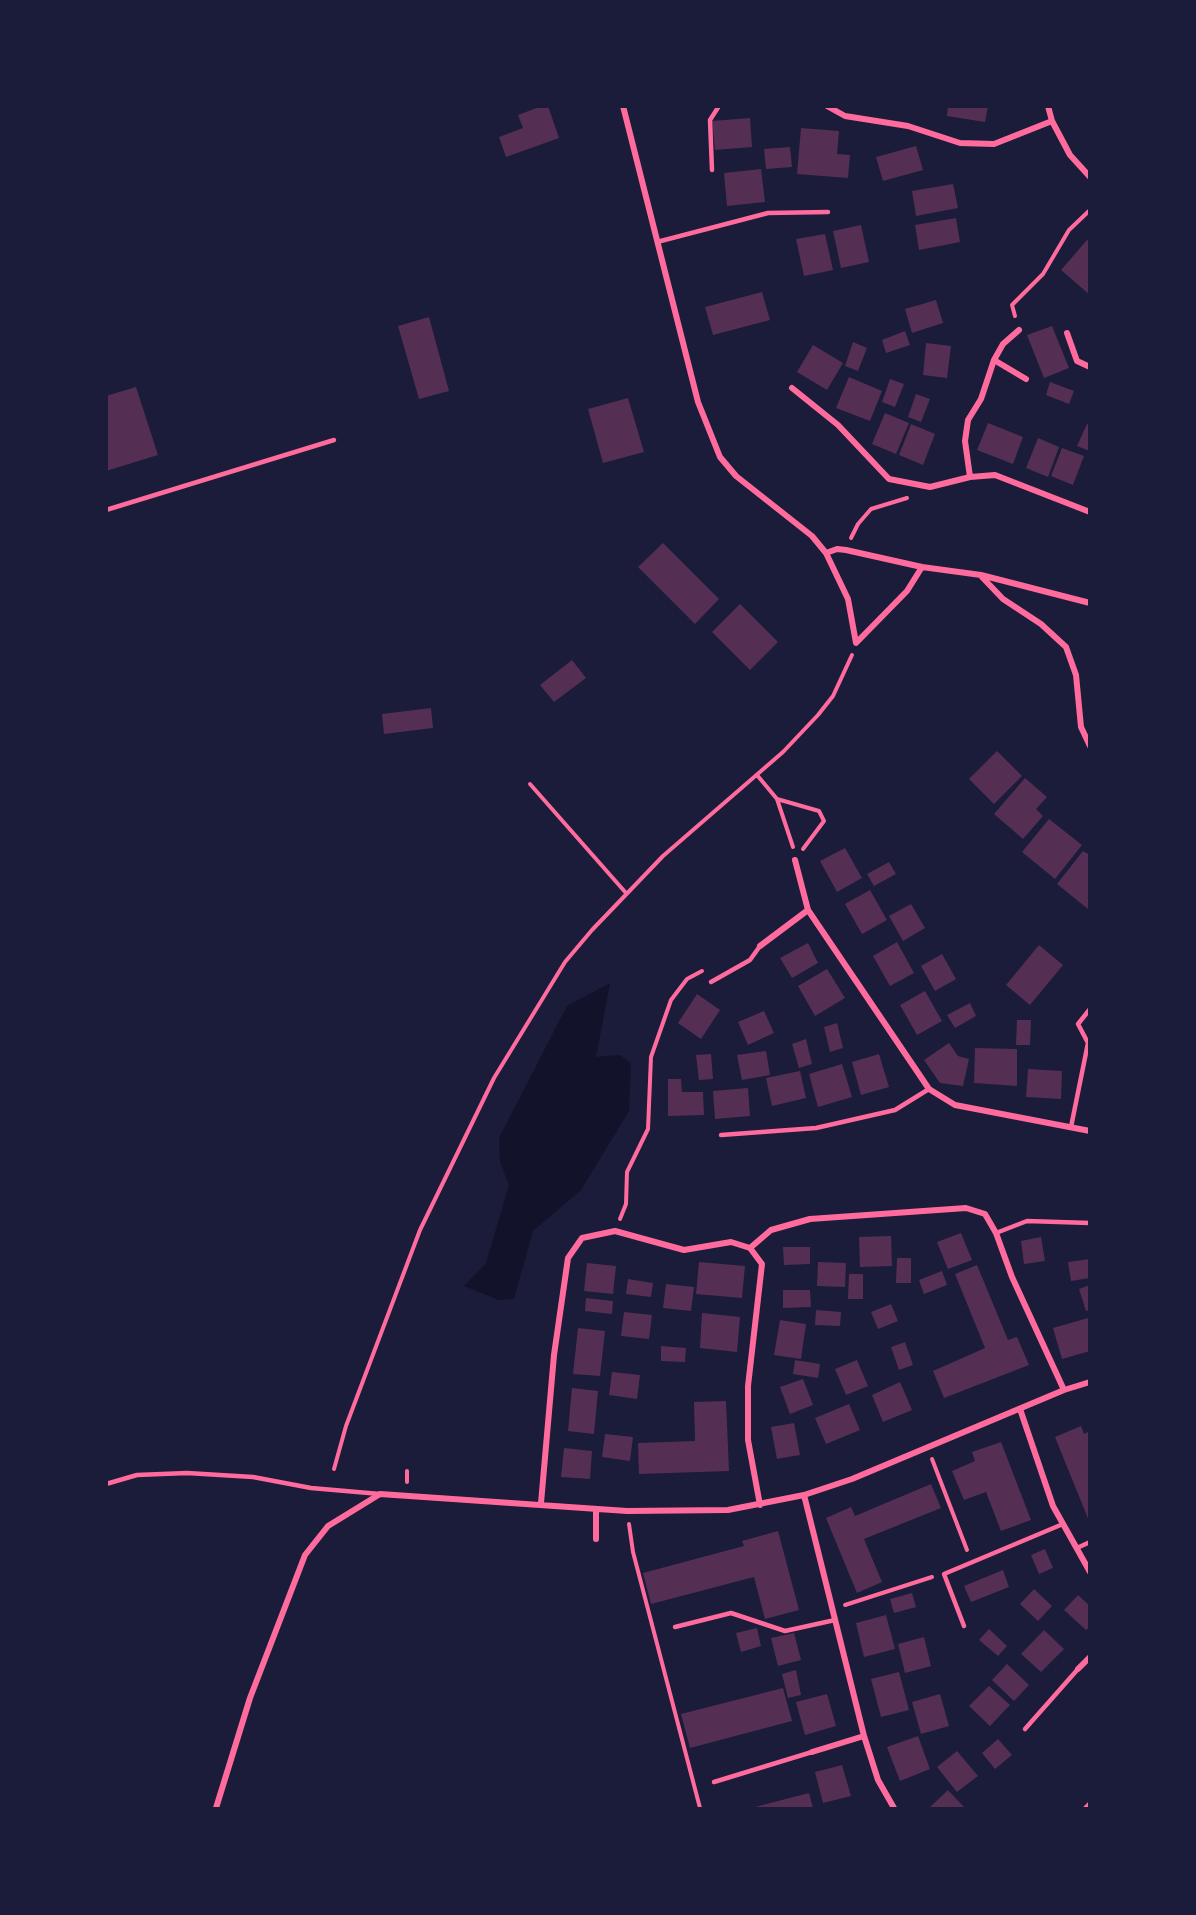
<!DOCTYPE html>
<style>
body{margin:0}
#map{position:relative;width:1196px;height:1915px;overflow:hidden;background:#1b1b3a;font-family:"Fira Sans Condensed",sans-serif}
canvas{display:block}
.frame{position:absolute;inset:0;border:108px solid #1b1b3a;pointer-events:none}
</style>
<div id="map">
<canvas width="1196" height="1915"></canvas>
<div class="frame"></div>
</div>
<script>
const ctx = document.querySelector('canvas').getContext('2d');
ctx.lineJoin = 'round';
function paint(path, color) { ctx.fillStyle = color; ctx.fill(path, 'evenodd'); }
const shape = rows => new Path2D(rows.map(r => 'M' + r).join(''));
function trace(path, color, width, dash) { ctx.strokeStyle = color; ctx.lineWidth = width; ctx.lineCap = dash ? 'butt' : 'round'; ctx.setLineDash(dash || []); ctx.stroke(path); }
paint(shape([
 [610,983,596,1057,620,1055,631,1063,629,1111,581,1190,533,1231,514,1299,499,1300,464,1286,486,1263,509,1185,500,1162,499,1138,567,1006]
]), '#12122b');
paint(shape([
 [542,106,548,106,559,138,506,157,499,137,523,128,518,115],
 [948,106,988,106,985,122,947,116],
 [750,118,752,147,715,150,712,121],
 [801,128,839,131,837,154,850,155,848,178,797,174],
 [916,146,923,170,883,181,876,157],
 [790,147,792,167,766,169,764,149],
 [761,169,765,202,727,206,724,173],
 [953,184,958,208,916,216,912,191],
 [956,218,960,242,919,250,915,225],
 [861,225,869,262,841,268,833,231],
 [825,234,833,270,804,276,796,239],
 [1087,240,1090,242,1090,295,1061,270],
 [762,292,770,320,713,335,705,307],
 [936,300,943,323,912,333,905,309],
 [429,317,449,391,419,399,398,326],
 [1052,326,1069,368,1044,378,1027,335],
 [905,331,910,345,886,353,882,340],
 [853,342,867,348,858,371,845,366],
 [926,343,951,346,947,378,923,375],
 [813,345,843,363,827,390,797,372],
 [849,377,882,391,870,421,836,408],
 [890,379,904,384,895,407,882,402],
 [1050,382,1074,391,1069,404,1046,395],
 [136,387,158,455,106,471,106,396],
 [916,394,930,399,921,422,908,417],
 [628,398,644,452,603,463,588,409],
 [885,413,909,423,896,454,872,444],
 [988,423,1023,437,1013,464,977,450],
 [911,424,935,434,923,465,899,455],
 [1087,424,1090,425,1090,451,1077,446],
 [1038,438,1059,447,1048,477,1026,468],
 [1062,448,1084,456,1073,485,1051,476],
 [663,543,719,599,695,624,638,567],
 [740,604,778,642,750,670,712,632],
 [572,660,586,678,554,702,540,685],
 [431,708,433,728,384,734,382,714],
 [997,751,1022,776,994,804,969,779],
 [1025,778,1047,797,1036,809,1043,816,1023,839,994,814],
 [1049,819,1082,845,1055,879,1022,852],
 [845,848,862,878,837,892,820,861],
 [1083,851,1090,855,1088,909,1057,884],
 [889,862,896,874,874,886,867,874],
 [870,890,887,920,862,934,845,904],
 [911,904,925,928,903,941,889,916],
 [897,942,914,973,890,986,873,956],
 [808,943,818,963,792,978,780,958],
 [1039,945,1063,965,1030,1005,1006,985],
 [942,954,956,979,935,991,921,966],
 [827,969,845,998,815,1016,798,986],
 [925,991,942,1021,917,1035,900,1005],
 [697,994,720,1010,701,1039,678,1023],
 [970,1003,976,1016,955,1028,947,1015],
 [764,1011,774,1033,748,1045,738,1022],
 [1017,1020,1031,1020,1030,1045,1016,1045],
 [837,1023,843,1048,830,1052,824,1027],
 [806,1039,812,1064,799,1068,792,1044],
 [949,1043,958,1056,969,1059,963,1086,940,1083,924,1060],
 [975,1048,1017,1049,1017,1086,974,1083],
 [766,1051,770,1075,742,1080,737,1055],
 [711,1054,713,1079,699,1080,696,1055],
 [879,1054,889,1087,861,1095,852,1062],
 [842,1064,852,1097,818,1107,809,1074],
 [1028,1069,1062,1071,1061,1099,1026,1097],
 [800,1071,806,1098,772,1106,766,1078],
 [668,1079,681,1079,682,1092,703,1092,704,1115,668,1116],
 [748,1088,750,1116,715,1119,713,1091],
 [961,1233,972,1260,948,1269,937,1242],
 [891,1236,892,1266,860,1267,859,1237],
 [1041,1237,1045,1261,1024,1264,1021,1241],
 [783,1247,810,1247,810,1264,784,1265],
 [897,1258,911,1258,911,1283,896,1283],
 [1090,1259,1090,1278,1071,1281,1068,1262],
 [699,1262,745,1266,742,1298,696,1294],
 [818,1262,846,1263,845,1287,817,1286],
 [587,1263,616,1266,613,1294,584,1291],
 [977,1265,1008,1340,1017,1337,1029,1365,944,1398,933,1371,985,1348,955,1274],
 [942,1271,947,1285,924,1294,919,1280],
 [849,1274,863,1274,863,1299,848,1299],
 [628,1279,653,1283,651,1297,626,1294],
 [666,1284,694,1287,691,1311,663,1308],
 [1090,1285,1090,1310,1086,1311,1079,1289],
 [783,1290,810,1290,811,1307,783,1308],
 [586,1298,613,1301,612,1314,585,1311],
 [891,1304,898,1321,878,1329,871,1312],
 [816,1310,841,1312,840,1326,815,1325],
 [624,1312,652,1315,649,1339,621,1336],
 [702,1313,740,1317,737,1352,700,1348],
 [1088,1318,1090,1351,1062,1359,1053,1328],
 [780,1320,806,1324,801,1359,774,1355],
 [578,1328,605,1331,600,1376,573,1374],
 [905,1342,913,1365,899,1370,891,1347],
 [661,1346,686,1348,685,1362,661,1361],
 [795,1360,820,1364,818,1378,793,1374],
 [857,1360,868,1386,846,1395,835,1369],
 [612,1372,640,1375,637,1399,609,1395],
 [803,1379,813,1405,790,1414,780,1387],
 [900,1382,912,1410,883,1422,872,1395],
 [572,1388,598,1391,594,1434,568,1431],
 [726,1401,729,1471,639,1474,638,1443,695,1441,694,1402],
 [849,1404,860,1430,826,1444,815,1418],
 [794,1423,800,1455,777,1459,771,1427],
 [1081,1426,1084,1434,1090,1431,1089,1521,1055,1437],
 [605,1434,633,1437,630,1461,602,1457],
 [1001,1442,1031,1520,1001,1531,986,1492,964,1500,952,1471,975,1461,972,1452],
 [564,1448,592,1451,590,1479,561,1477],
 [931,1484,941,1508,864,1539,882,1582,857,1593,826,1518,851,1507,855,1516],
 [778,1531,799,1610,765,1619,754,1577,651,1604,643,1573,744,1546,742,1541],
 [1045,1549,1053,1568,1039,1574,1031,1555],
 [1003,1570,1009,1587,971,1602,964,1586],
 [1034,1589,1052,1606,1038,1621,1020,1604],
 [912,1593,916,1607,894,1613,890,1599],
 [1078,1595,1090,1606,1090,1627,1086,1630,1064,1610],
 [886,1615,895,1649,864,1657,856,1623],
 [757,1628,761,1646,741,1652,736,1633],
 [989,1629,1007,1646,998,1656,979,1640],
 [1044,1630,1064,1649,1041,1672,1021,1654],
 [794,1633,801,1660,778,1666,771,1638],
 [924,1637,931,1666,905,1673,898,1644],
 [1007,1664,1029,1685,1014,1701,992,1680],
 [796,1670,801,1695,788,1698,782,1674],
 [899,1672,909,1710,881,1717,871,1679],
 [989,1686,1010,1705,990,1726,969,1706],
 [783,1688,792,1721,690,1748,681,1714],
 [827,1694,836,1726,805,1735,796,1702],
 [940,1694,949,1726,921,1734,912,1702],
 [918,1736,930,1769,900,1781,887,1747],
 [998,1739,1012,1755,995,1769,982,1753],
 [957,1751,978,1776,957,1792,937,1767],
 [842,1765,851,1796,823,1803,815,1772],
 [948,1790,965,1808,929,1808],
 [809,1793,813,1808,751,1808]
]), '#542f53');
trace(shape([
 [1015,316,1012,305,1043,274,1069,230,1090,210],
 [851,538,858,524,871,509,907,498],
 [757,775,777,799,819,811,824,821,803,849],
 [530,784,626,893],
 [777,799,793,847],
 [620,1219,626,1204,627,1172,648,1129,651,1057,671,1000,687,979,702,971],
 [932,1459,967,1550],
 [334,1469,346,1426,420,1230,494,1078,565,962,592,930,663,856,783,752,818,715,833,696,852,655],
 [407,1482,407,1471],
 [629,1524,633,1552,700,1808],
 [845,1605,932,1577],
 [1085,1808,1090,1803]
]), '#ff6b9d', 4);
trace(shape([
 [712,170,710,120,719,106],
 [657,242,768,213,828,212],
 [106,510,334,440],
 [711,982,750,960,760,946],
 [1071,1127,1088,1043,1078,1024,1090,1009],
 [721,1135,816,1128,895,1110,929,1089],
 [996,1233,1027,1221,1090,1223],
 [106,1484,137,1475,187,1473,253,1477,311,1488,380,1494],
 [1077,1548,1090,1542],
 [964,1626,944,1574,1063,1524],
 [675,1627,731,1613,785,1631,835,1620],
 [1025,1729,1078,1669],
 [714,1782,812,1752]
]), '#ff6b9d', 4.5);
trace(shape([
 [623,106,698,402,720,457,736,476,812,536,826,553,848,599,856,643,907,591,922,567],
 [827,106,845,116,908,126,960,143,994,144,1052,121],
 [1048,106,1052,121,1070,155,1090,177],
 [1067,333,1077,361,1090,367],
 [994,360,1026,379],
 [792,388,838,425,889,479,930,487,970,477,995,475,1090,512],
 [970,477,965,441,968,420,981,399,994,360,1003,344,1019,330],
 [826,553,837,549,846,550,922,567,981,575,1090,603],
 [982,577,1003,599,1041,624,1066,647,1076,675,1081,727,1090,746],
 [795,860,808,910,929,1089,955,1105,1090,1131],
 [760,946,808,910],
 [750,1248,771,1230,810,1219,966,1208,985,1214,996,1233,1012,1277,1064,1390],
 [1020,1409,1053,1506,1090,1572],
 [804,1495,864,1736,878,1780,894,1808],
 [541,1503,554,1355,568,1258,582,1238,615,1231,684,1250,731,1242,750,1248,762,1264,748,1386,748,1440,760,1505],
 [596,1539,596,1509],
 [1078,1669,1090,1657],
 [812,1752,864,1736],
 [216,1808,250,1698,305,1555,328,1526,380,1494,627,1511,728,1510,804,1495,852,1479,1064,1390,1090,1382]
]), '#ff6b9d', 6);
</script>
